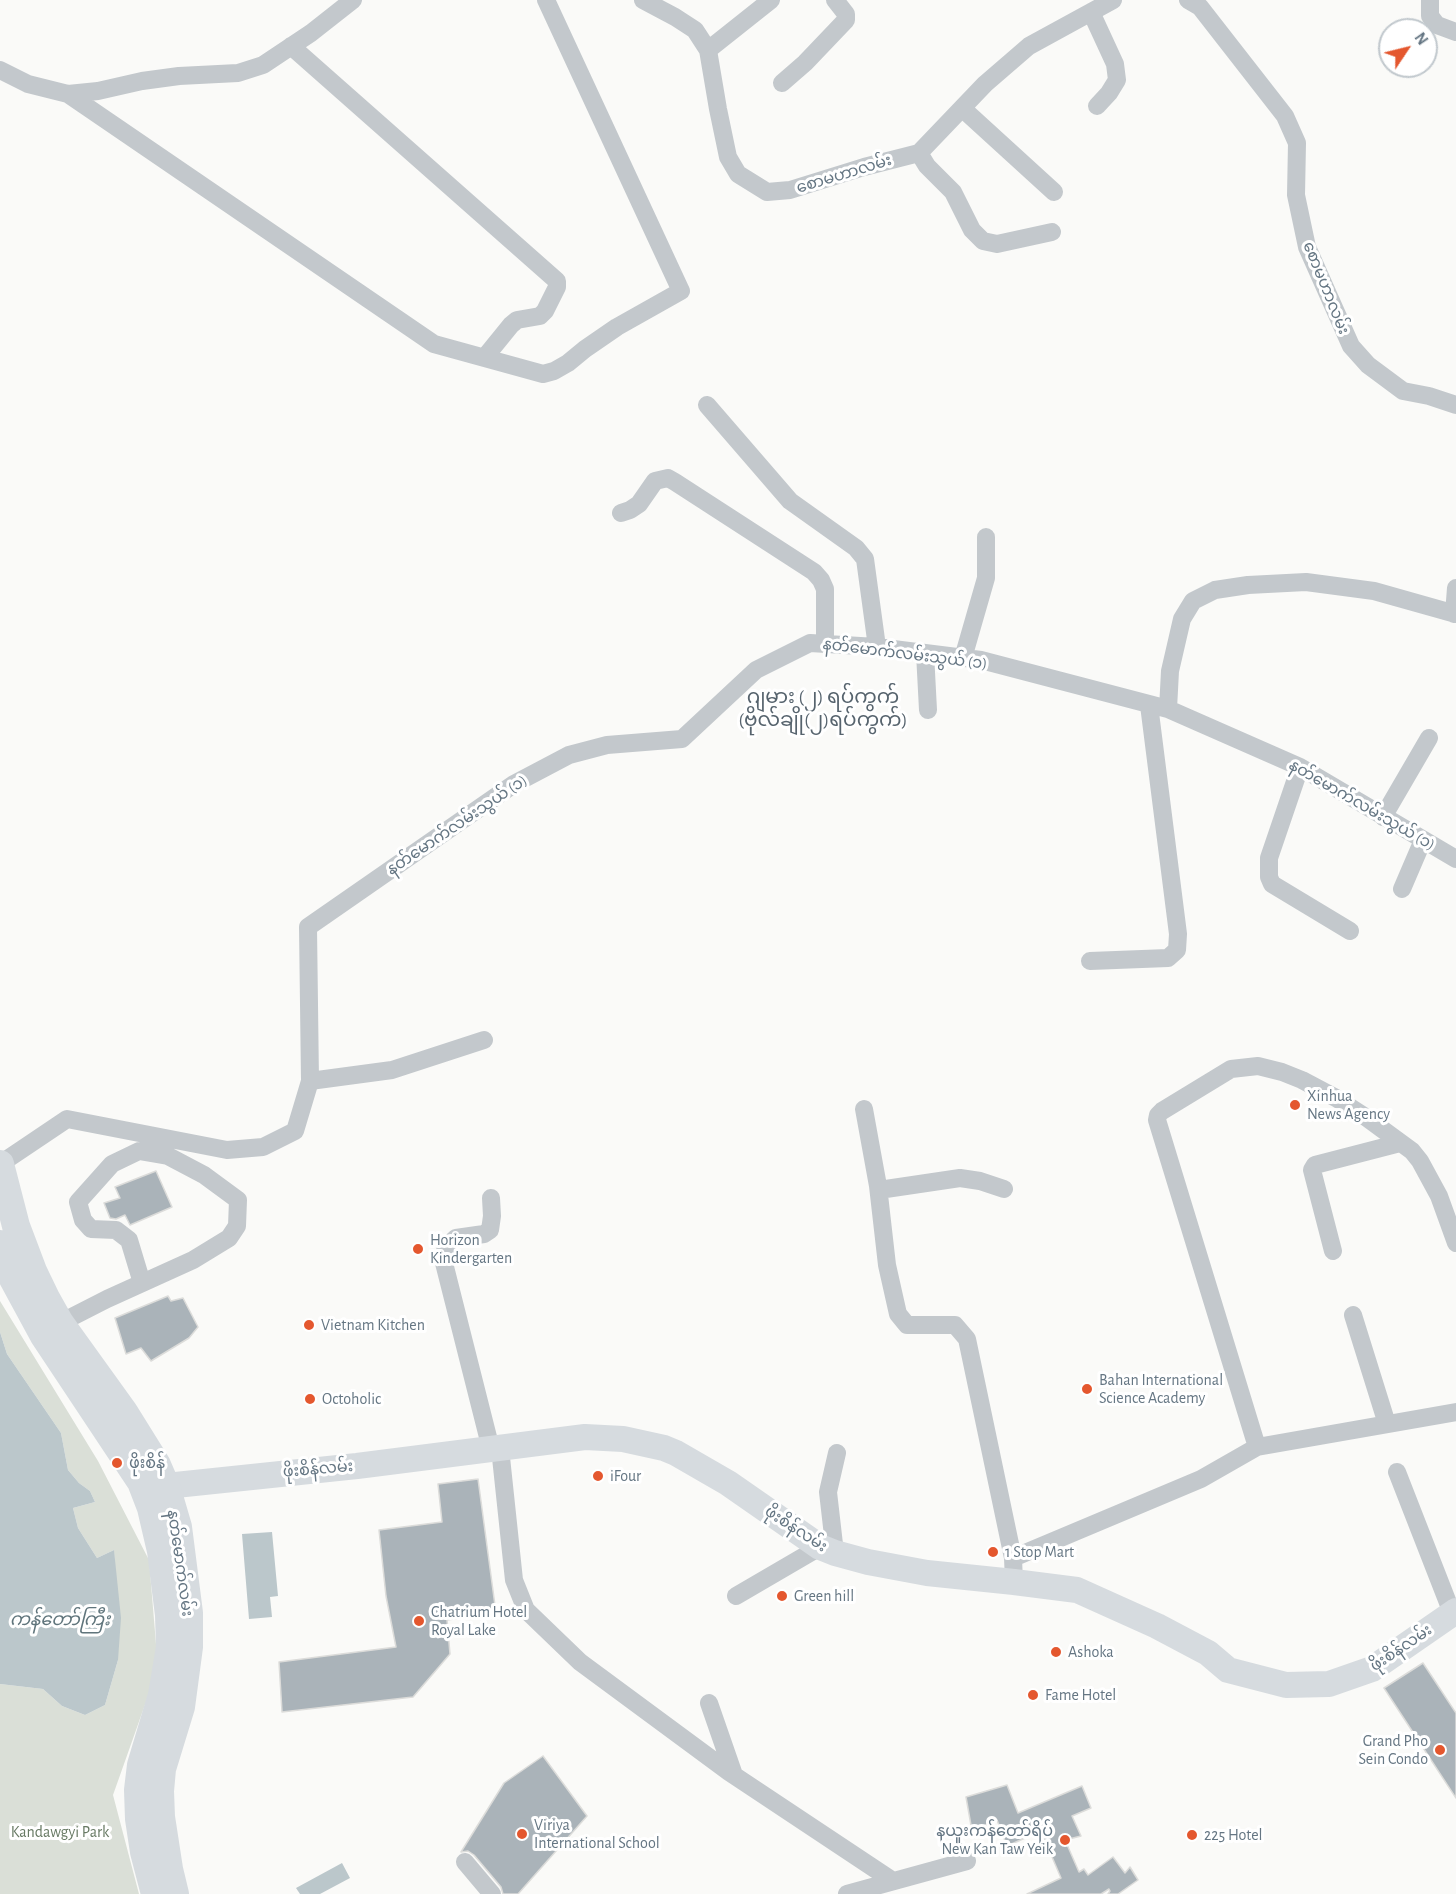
<!DOCTYPE html>
<meta charset="utf-8">
<style>
body{margin:0}
#map{position:relative;width:1456px;height:1894px;overflow:hidden;background:#fafaf8;font-family:"Alegreya Sans",sans-serif}
canvas{display:block}
.north{position:absolute;left:1378px;top:18px;width:60px;height:60px;box-sizing:border-box;background:#fff;border:2px solid #c1c8cd;border-radius:50%;rotate:55deg;font-size:16px;font-weight:700;line-height:24px;text-align:center;color:#657683}
.north::after{content:'';display:block;margin:auto;width:21px;height:27px;background:#e4572e;clip-path:polygon(50% 0,100% 100%,50% 72%,0 100%)}
</style>
<div id="map">
<canvas width="1456" height="1894"></canvas>
<div class="north">N</div>
</div>
<script>
const ctx = document.querySelector('canvas').getContext('2d');
ctx.lineJoin = 'round';
function paint(path, color) { ctx.fillStyle = color; ctx.fill(path, 'evenodd'); }
const shape = rows => new Path2D(rows.map(r => 'M' + r).join(''));
function trace(path, color, width, dash) { ctx.strokeStyle = color; ctx.lineWidth = width; ctx.lineCap = dash ? 'butt' : 'round'; ctx.setLineDash(dash || []); ctx.stroke(path); }
function label(font, color, halo, rows, align = 'center') {
  ctx.font = font + ' "Alegreya Sans","Noto Sans Myanmar",sans-serif'; ctx.lineWidth = 6; ctx.setLineDash([]); ctx.textBaseline = 'middle'; ctx.strokeStyle = halo; ctx.fillStyle = color; for (const [text, x, y, turn = 0] of rows) {
    ctx.save(); ctx.translate(x, y); ctx.rotate((+turn || 0) * Math.PI / 180); ctx.textAlign = isNaN(turn) ? turn : align; if (halo) ctx.strokeText(text, 0, 0); ctx.fillText(text, 0, 0); ctx.restore();
  }
}
paint(shape([
 [0,1301,98,1461,149,1560,158,1668,113,1795,139,1894,0,1894,0,1684,43,1689,62,1706,85,1715,105,1705,118,1660,114,1550,97,1558,78,1528,73,1508,95,1502,90,1491,79,1483,68,1470,61,1433,7,1354,0,1332]
]), '#dadfd7');
paint(shape([
 [0,1332,7,1354,61,1433,68,1470,79,1483,90,1491,95,1502,73,1508,78,1528,97,1558,114,1550,121,1618,118,1660,105,1705,85,1715,62,1706,43,1689,0,1684],
 [272,1532,278,1596,270,1597,272,1617,249,1619,242,1534],
 [342,1863,350,1878,320,1894,300,1894,296,1888]
]), '#bbc7cb');
const building = shape([
 [156,1171,172,1207,130,1225,125,1215,116,1219,110,1218,104,1203,120,1198,115,1187,156,1171],
 [168,1296,171,1301,183,1298,198,1327,189,1338,151,1361,141,1348,126,1354,115,1318,168,1296],
 [478,1479,496,1613,447,1620,450,1654,413,1697,282,1712,279,1662,396,1647,386,1596,379,1530,442,1522,438,1484,478,1479],
 [1423,1663,1456,1713,1456,1798,1384,1688,1423,1663],
 [543,1756,587,1816,518,1894,503,1894,501,1887,474,1855,468,1851,461,1852,504,1783,543,1756],
 [1007,1785,1018,1813,1082,1786,1091,1808,1072,1816,1081,1836,1065,1840,1079,1872,1084,1869,1088,1875,1113,1857,1125,1873,1130,1867,1138,1880,1118,1894,1108,1894,1110,1891,1109,1889,1101,1894,1027,1894,1061,1878,1041,1831,1007,1846,997,1820,972,1831,966,1797,1007,1785]
]);
paint(building, '#aab3b9');
trace(building, '#dcdcda', 1.5);
trace(shape([
 [643,0,675,17,695,30,708,50,718,109,728,157,738,174,767,192,790,190,864,167,919,153,985,84,1029,46,1113,0],
 [1188,0,1200,7,1285,116,1297,143,1296,195,1307,247,1351,346,1368,365,1403,391,1429,396,1456,405],
 [1430,0,1430,16,1437,25,1456,32],
 [1091,12,1115,64,1117,80,1109,93,1097,106],
 [291,46,557,281,557,287,545,311,540,316,517,320,511,325,485,357],
 [708,50,771,0],
 [0,70,28,84,68,94,98,91,142,81,179,76,238,73,263,65,311,33,353,0],
 [782,83,805,63,846,20,846,14,835,0],
 [68,94,434,344,543,374,554,371,568,363,585,349,617,327,681,291,546,0],
 [963,109,1054,192],
 [919,153,927,166,953,192,972,230,983,241,997,244,1052,232],
 [707,405,790,501,856,548,865,559,877,647],
 [621,513,630,510,639,504,655,481,668,478,675,482,814,572,821,580,825,589,825,644],
 [1454,614,1456,588],
 [925,653,928,710],
 [963,658,986,578,986,537],
 [1168,709,1170,671,1182,619,1193,601,1215,590,1248,585,1306,582,1374,591,1456,614],
 [1300,767,1269,858,1269,877,1272,884,1350,931],
 [1383,817,1429,738],
 [1402,889,1423,840],
 [1090,961,1168,958,1177,950,1178,934,1149,705],
 [310,1081,392,1070,484,1040],
 [864,1109,878,1186,887,1265,898,1314,907,1325,955,1325,967,1339,1013,1558,1014,1582],
 [0,1164,67,1119,227,1150,263,1147,295,1131,310,1081,308,927,514,784,569,755,607,745,682,739,756,670,810,643,877,647,981,660,1168,709,1300,767,1456,859],
 [879,1190,960,1178,980,1181,1004,1189],
 [491,1198,492,1216,490,1230,484,1234,456,1238,446,1247,443,1259,491,1449],
 [1333,1251,1312,1170,1315,1165,1400,1143],
 [1353,1315,1387,1424],
 [52,1330,60,1323,107,1299,193,1260,229,1238,237,1226,238,1200,204,1175,168,1156,139,1151,112,1164,78,1202,83,1220,91,1229,116,1230,129,1240,142,1283],
 [1257,1447,1157,1120,1158,1115,1162,1111,1231,1069,1258,1066,1282,1072,1302,1080,1336,1098,1367,1118,1412,1151,1420,1161,1439,1196,1456,1243],
 [500,1448,514,1580,526,1610,580,1662,729,1772,893,1881],
 [1397,1472,1452,1613],
 [835,1553,828,1492,837,1453],
 [1013,1558,1201,1479,1257,1447,1456,1412],
 [736,1596,820,1547],
 [709,1703,734,1775],
 [465,1862,492,1894],
 [847,1894,967,1861]
]), '#c3c8cc', 18);
trace(shape([
 [146,1492,166,1486,357,1466,585,1437,623,1439,664,1448,676,1453,728,1483,820,1547,835,1553,868,1562,927,1573,1014,1582,1077,1590,1157,1626,1208,1653,1228,1670,1286,1685,1329,1684,1372,1669,1456,1611]
]), '#d6dbdf', 26);
trace(shape([
 [0,1164,16,1226,33,1271,46,1298,60,1323,124,1412,157,1465,166,1486,178,1527,189,1613,189,1647,181,1707,162,1769,160,1791,161,1817,169,1869,175,1894],
 [0,1244,5,1264,44,1336,141,1482,151,1508,161,1551,169,1615,170,1647,162,1695,141,1765,138,1790,139,1819,144,1852,155,1894]
]), '#d6dbdf', 28);
for (const [x, y, r, color] of [
 [1295,1105,6,"#e4572e"],
 [418,1249,6,"#e4572e"],
 [309,1325,6,"#e4572e"],
 [1087,1389,6,"#e4572e"],
 [310,1399,6,"#e4572e"],
 [117,1463,6,"#e4572e"],
 [598,1476,6,"#e4572e"],
 [993,1552,6,"#e4572e"],
 [782,1596,6,"#e4572e"],
 [419,1621,6,"#e4572e"],
 [1056,1652,6,"#e4572e"],
 [1033,1695,6,"#e4572e"],
 [1440,1750,6,"#e4572e"],
 [522,1834,6,"#e4572e"],
 [1192,1835,6,"#e4572e"],
 [1065,1840,6,"#e4572e"]
]) { const dot = new Path2D(); dot.arc(x, y, r, 0, 2 * Math.PI); ctx.fillStyle = color; ctx.fill(dot); trace(dot, '#fff', 2); }
label('16px', '#657683', '#fff', [
 ["စောမဟာလမ်း",844,174,-17],
 ["စောမဟာလမ်း",1326,288,68],
 ["နတ်မောက်လမ်းသွယ် (၁)",905,654,7],
 ["နတ်မောက်လမ်းသွယ် (၁)",1362,805,30],
 ["နတ်မောက်လမ်းသွယ် (၁)",457,825,-34],
 ["ဖိုးစိန်လမ်း",318,1469,-5],
 ["ဖိုးစိန်လမ်း",796,1529,33],
 ["နတ်မောက်လမ်း",180,1563,82],
 ["ဖိုးစိန်လမ်း",1401,1648,-34]
]);
label('16px', '#657683', '#fff', [
 ["Xinhua",1307,1096],
 ["News Agency",1307,1114],
 ["Horizon",430,1240],
 ["Kindergarten",430,1258],
 ["Vietnam Kitchen",321,1325],
 ["Bahan International",1099,1380],
 ["Science Academy",1099,1398],
 ["Octoholic",322,1399],
 ["ဖိုးစိန်",129,1463],
 ["iFour",610,1476],
 ["1 Stop Mart",1005,1552],
 ["Green hill",794,1596],
 ["Chatrium Hotel",431,1612],
 ["Royal Lake",431,1630],
 ["Ashoka",1068,1652],
 ["Fame Hotel",1045,1695],
 ["Grand Pho",1428,1741,"right"],
 ["Sein Condo",1428,1759,"right"],
 ["Viriya",534,1825],
 ["International School",534,1843],
 ["နယူးကန်တော်ရိပ်",1053,1831,"right"],
 ["New Kan Taw Yeik",1053,1849,"right"],
 ["225 Hotel",1204,1835]
], 'left');
label('16px', '#687a64', '#fff', [
 ["Kandawgyi Park",60,1832]
]);
label('italic 18px', '#60757c', '#fff', [
 ["ကန်တော်ကြီး",60,1620]
]);
label('20px', '#57646e', '#fff', [
 ["ဂျမား (၂) ရပ်ကွက်",823,697],
 ["(ဗိုလ်ချို(၂)ရပ်ကွက်)",823,720]
]);
</script>
